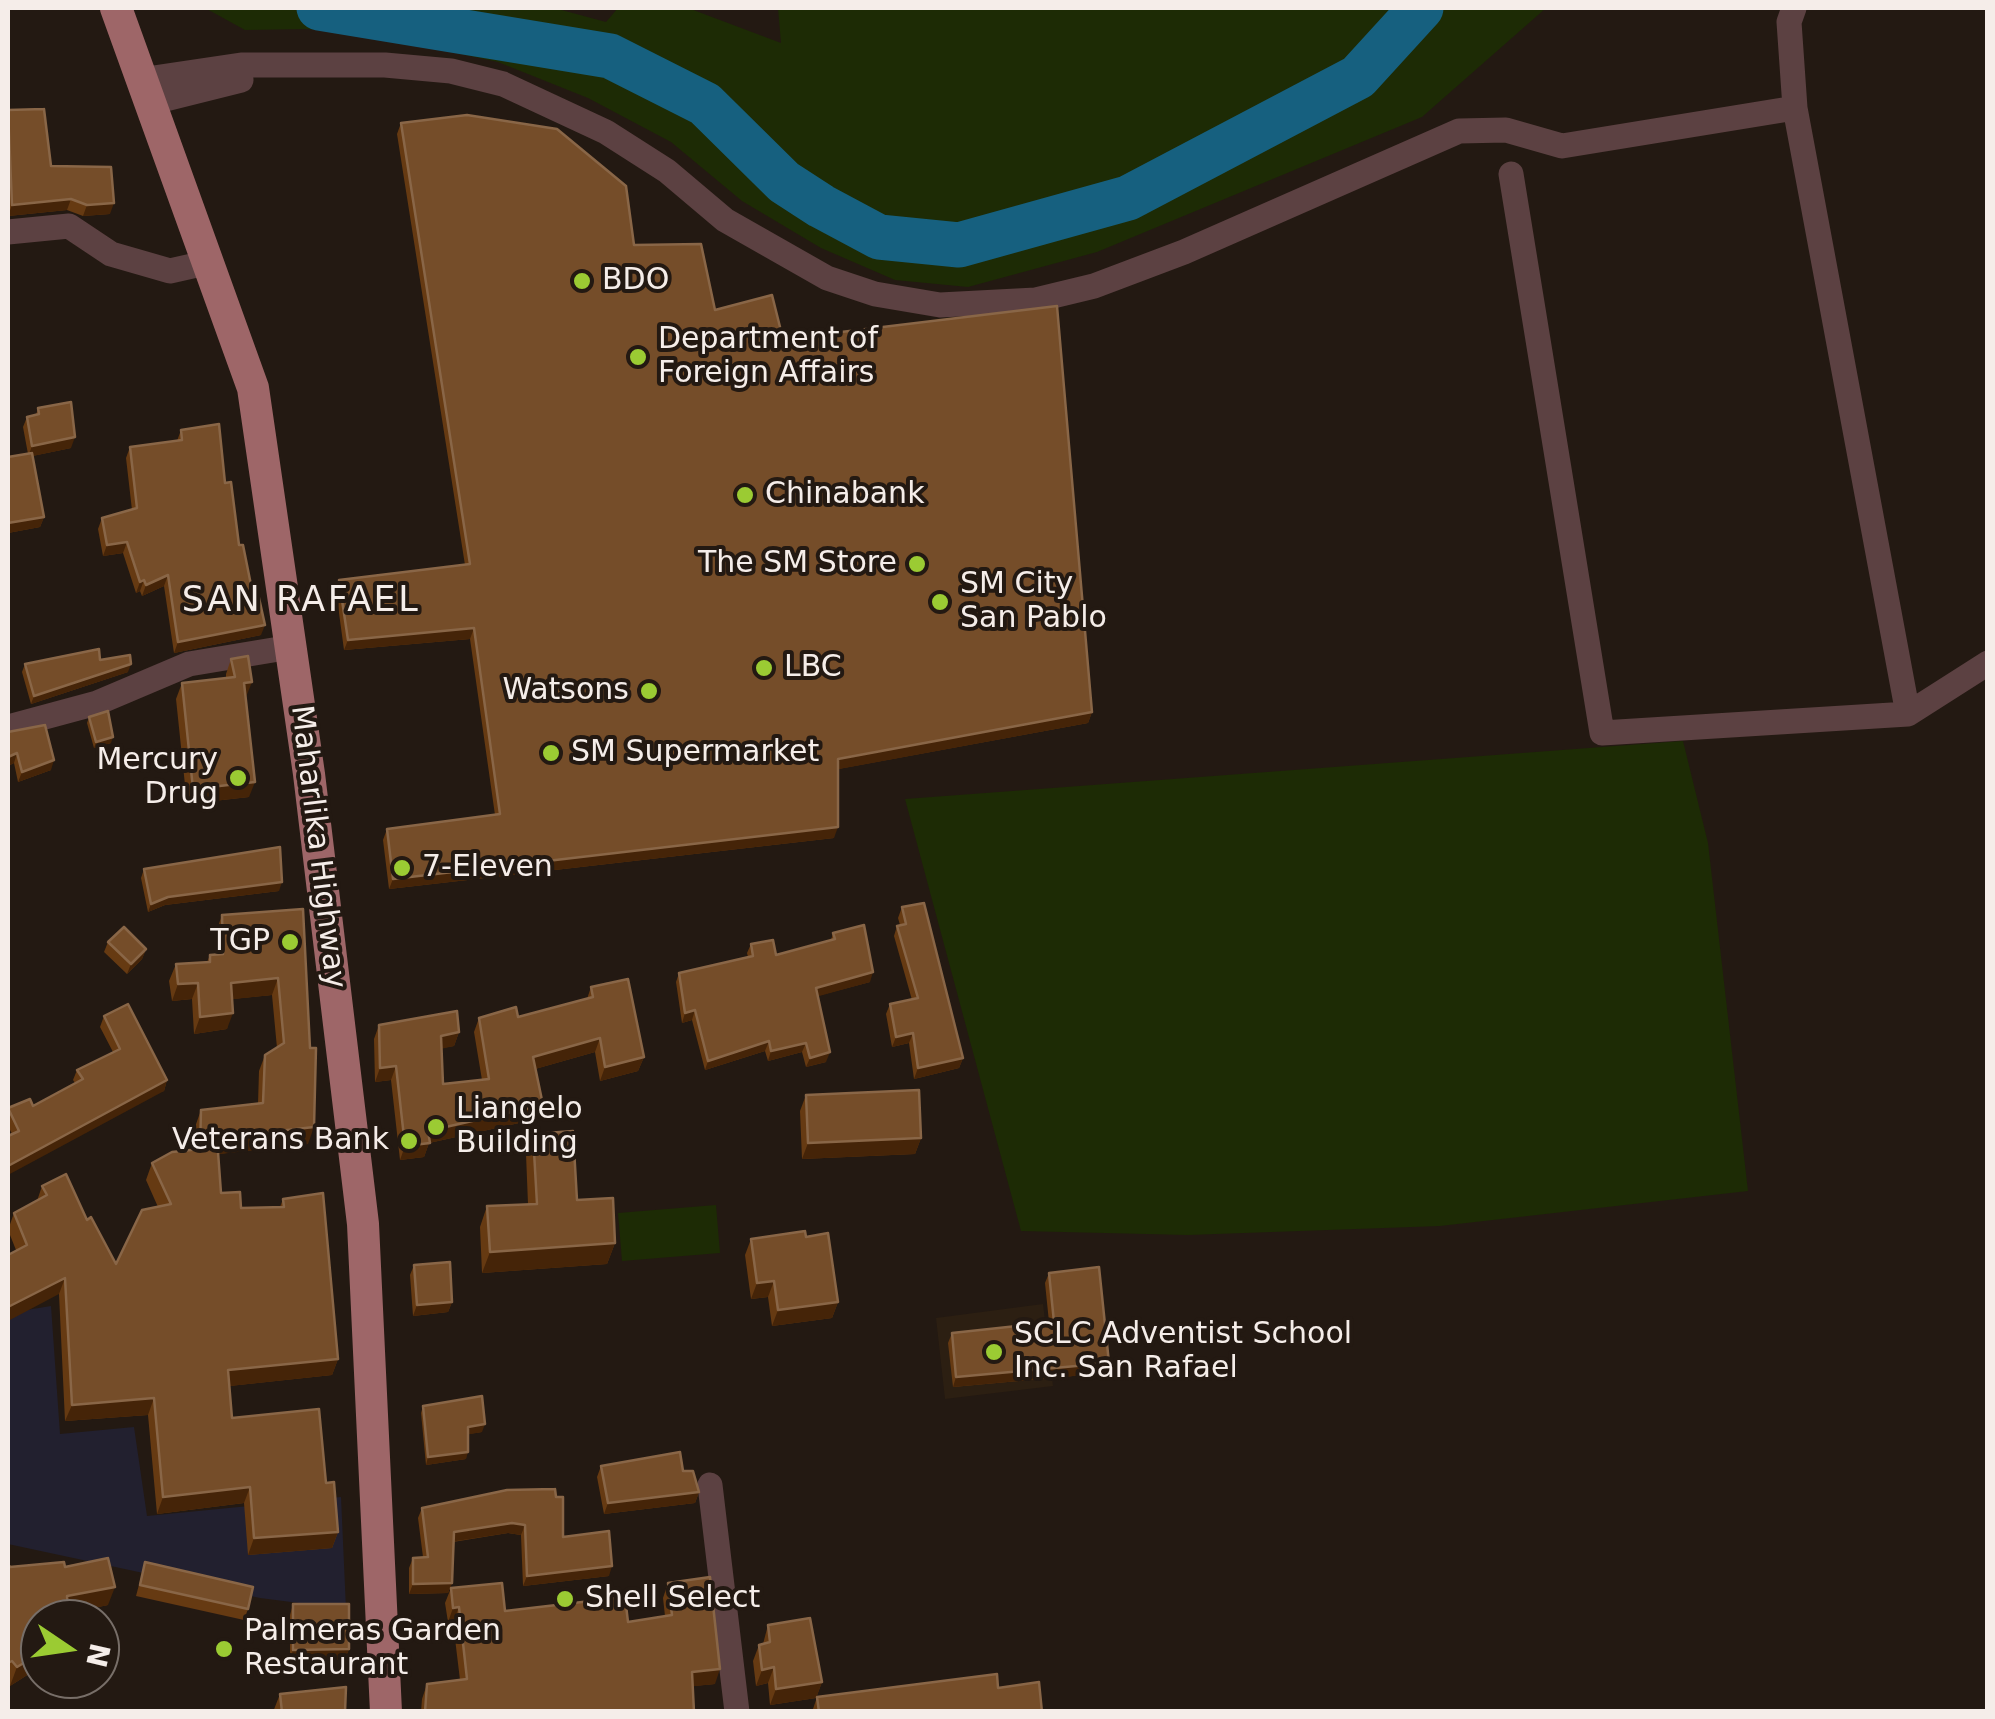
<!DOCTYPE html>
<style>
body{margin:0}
#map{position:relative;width:1995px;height:1719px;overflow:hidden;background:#231912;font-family:"DejaVu Sans",sans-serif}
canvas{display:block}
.frame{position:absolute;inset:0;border:10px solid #f5ede9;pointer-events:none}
.north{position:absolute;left:20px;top:1599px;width:100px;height:100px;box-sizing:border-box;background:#231912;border:2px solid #776e68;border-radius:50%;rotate:103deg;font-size:28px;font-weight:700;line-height:40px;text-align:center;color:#f5ede9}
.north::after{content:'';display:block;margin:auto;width:35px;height:45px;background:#9bcb33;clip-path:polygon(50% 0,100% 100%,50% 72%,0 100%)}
</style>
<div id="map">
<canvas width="1995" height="1719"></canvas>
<div class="frame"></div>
<div class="north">N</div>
</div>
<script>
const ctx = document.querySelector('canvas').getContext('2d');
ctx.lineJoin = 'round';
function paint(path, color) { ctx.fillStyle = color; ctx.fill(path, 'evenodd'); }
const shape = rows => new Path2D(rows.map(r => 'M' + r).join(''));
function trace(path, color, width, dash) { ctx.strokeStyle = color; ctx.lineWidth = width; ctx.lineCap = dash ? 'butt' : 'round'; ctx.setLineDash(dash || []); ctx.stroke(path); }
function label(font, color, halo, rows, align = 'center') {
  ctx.font = font + ' "DejaVu Sans",sans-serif'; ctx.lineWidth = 8; ctx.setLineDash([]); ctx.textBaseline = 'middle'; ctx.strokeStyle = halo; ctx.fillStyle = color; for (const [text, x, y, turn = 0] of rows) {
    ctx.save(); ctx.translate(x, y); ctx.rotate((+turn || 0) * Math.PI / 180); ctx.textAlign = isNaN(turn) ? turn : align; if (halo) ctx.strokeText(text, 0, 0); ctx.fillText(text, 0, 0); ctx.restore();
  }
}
paint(shape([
 [51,1306,60,1434,134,1427,147,1516,341,1497,346,1609,260,1598,8,1544,8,1313]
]), '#22202f');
paint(shape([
 [1043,1304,1053,1386,945,1399,936,1318]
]), '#2c1f12');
paint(shape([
 [205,8,554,8,606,22,618,8,688,8,781,43,778,8,1546,8,1422,117,1097,252,968,287,895,280,821,248,742,201,671,142,588,98,498,62,387,38,307,29,245,30],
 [1683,741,1708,843,1748,1191,1440,1226,1188,1235,1021,1231,905,799],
 [716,1205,720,1253,622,1261,618,1213]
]), '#1d2b05');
trace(shape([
 [319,8,610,56,705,104,784,182,821,206,879,237,959,245,1128,198,1358,77,1421,8]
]), '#16607f', 45);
trace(shape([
 [1794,8,1789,22,1795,108,1908,714],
 [140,80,241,65,385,65,451,71,503,84,606,132,667,171,725,220,827,278,875,294,940,305,1036,300,1094,286,1184,252,1459,131,1506,130,1562,146,1795,108],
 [149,103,241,80],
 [1511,174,1602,733,1908,714,1988,663],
 [8,232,69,226,111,254,170,271,210,262],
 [8,727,97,703,189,664,291,647],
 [710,1485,737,1712]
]), '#5c4142', 25);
trace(shape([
 [116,8,253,388,309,774,363,1224,386,1712]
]), '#9e6668', 32);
paint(shape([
 [8,110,51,166,110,214,83,216,67,210,8,216],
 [401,123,634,245,715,310,783,339,1092,712,1088,723,838,769,834,838,389,889,383,840,387,829,495,815,470,639,344,650,336,591,339,580,465,565,397,134],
 [38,408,71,448,32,456,44,517,40,527,8,533,8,457,28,454,23,427,27,417,36,415],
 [181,430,225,483,261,635,174,653,164,586,142,596,140,591,136,593,123,553,103,556,98,529,102,518,132,510,126,458,130,447,177,441],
 [231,659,246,698,249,797,187,804,176,699,182,683,226,678,226,674],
 [100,660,128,672,31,704,22,672,25,664],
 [89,717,111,743,94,748,87,723],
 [8,732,51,770,18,782,14,763,8,766],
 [144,869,279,891,165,905,148,912,141,878],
 [902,907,963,1058,959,1068,914,1079,909,1043,892,1047,886,1014,890,1004,912,1000,894,936,897,926,900,925,898,918],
 [303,909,308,1144,218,1154,221,1193,241,1208,280,1207,283,1199,338,1359,332,1375,229,1386,232,1418,326,1483,338,1532,332,1548,248,1555,244,1503,157,1514,148,1415,65,1421,59,1294,16,1250,8,1230,14,1213,37,1201,42,1186,87,1220,116,1264,158,1207,146,1180,152,1163,194,1150,195,1127,201,1110,258,1104,259,1071,265,1055,277,1048,272,995,232,999,227,1029,194,1034,192,999,172,1001,169,981,176,964,207,962,210,955,216,954,216,932,222,915],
 [833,933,870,982,817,996,826,1062,806,1067,802,1052,768,1061,765,1051,705,1070,692,1020,682,1023,676,982,679,973,748,957,747,953,751,944,776,955,831,940],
 [108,942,146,949,142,959,127,974,104,952],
 [591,987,644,1057,638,1071,600,1081,595,1052,535,1069,537,1119,429,1143,424,1157,400,1160,391,1080,375,1082,374,1039,379,1025,459,1032,454,1046,442,1048,443,1084,482,1080,474,1032,479,1018,518,1017,587,999],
 [104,1016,167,1080,164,1091,12,1134,8,1126,8,1108,33,1106,75,1083,73,1080,77,1070,113,1052,100,1027],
 [806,1095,921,1138,915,1154,802,1159,800,1111],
 [533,1134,577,1200,615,1243,607,1264,482,1273,480,1227,487,1206,528,1204,526,1154],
 [806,1237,838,1302,832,1318,772,1326,768,1297,751,1299,745,1255,751,1239],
 [414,1265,452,1302,448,1312,413,1316,410,1275],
 [1049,1273,1106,1373,953,1387,948,1343,952,1333,1049,1322,1045,1283],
 [423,1406,482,1432,468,1434,466,1459,426,1465,421,1413],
 [601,1466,683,1471,699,1492,695,1503,604,1514,597,1477],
 [555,1489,563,1537,609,1576,523,1586,521,1535,508,1533,453,1542,452,1583,448,1593,409,1594,409,1568,413,1558,423,1557,418,1518,422,1508],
 [145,1562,248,1609,244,1620,136,1596],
 [8,1564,10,1567,65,1567,108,1605,69,1613,37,1659,32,1672,10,1686,8,1682],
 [668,1583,715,1684,693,1686,694,1712,421,1712,422,1699,427,1684,460,1680,453,1622,448,1622,445,1603,451,1588,505,1611,628,1622,665,1616,663,1598],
 [293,1604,349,1649,345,1660,290,1660,290,1615],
 [768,1625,822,1682,816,1698,770,1705,768,1683,756,1686,753,1661,759,1645,763,1644],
 [998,1688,1042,1712,813,1712,813,1709,817,1697],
 [280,1694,345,1712,273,1712]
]), '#663a12');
paint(shape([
 [71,199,67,210,8,216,12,205],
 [114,203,110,214,83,216,87,205],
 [75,437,71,448,28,457,32,446],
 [44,517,40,527,8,533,8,523],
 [127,542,123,553,103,556,107,545],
 [168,575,164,586,142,596,146,585],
 [144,580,140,591,136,593,140,582],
 [265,625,261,635,174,653,178,642],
 [474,628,470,639,344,650,348,640],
 [131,664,128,672,31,704,34,696],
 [252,682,246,697,244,683],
 [1092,712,1088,723,834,770,838,759],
 [113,737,111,743,94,748,96,742],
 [17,753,14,763,8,766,8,757],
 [54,760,51,770,18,782,22,772],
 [255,782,249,797,187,804,193,789],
 [838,827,834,838,389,889,393,879],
 [282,882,279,891,165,905,148,912,151,904,168,897],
 [146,949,142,959,127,974,131,964],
 [873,972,870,982,812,998,816,988],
 [278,978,272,995,225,1000,231,983],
 [198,983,192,999,172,1001,178,984],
 [695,1010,692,1020,682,1023,685,1013],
 [233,1013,227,1029,194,1034,200,1017],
 [459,1032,454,1046,436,1050,441,1036],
 [913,1033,909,1043,892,1047,896,1037],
 [600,1038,595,1052,528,1071,533,1057],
 [769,1041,765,1051,705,1070,708,1061],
 [806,1043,802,1052,768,1061,771,1051],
 [830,1052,826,1062,806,1067,810,1058],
 [644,1057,638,1071,600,1081,605,1067],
 [963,1058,959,1068,914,1079,918,1068],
 [396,1066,391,1080,375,1082,380,1068],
 [167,1080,164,1091,8,1175,8,1166],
 [543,1105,537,1119,429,1143,424,1157,400,1160,405,1146,428,1131],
 [314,1127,308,1144,211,1155,217,1138],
 [921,1138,915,1154,802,1159,808,1143],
 [615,1243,607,1264,482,1273,490,1252],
 [65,1278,59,1294,8,1321,8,1307],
 [774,1281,768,1297,751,1299,757,1283],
 [452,1302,448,1312,413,1316,417,1305],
 [838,1302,832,1318,772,1326,778,1310],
 [338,1359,332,1375,221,1387,228,1370],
 [1109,1363,1106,1373,953,1387,956,1377],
 [154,1398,148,1415,65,1421,72,1405],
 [485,1424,482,1432,465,1435,468,1427],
 [468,1452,466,1459,426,1465,428,1457],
 [250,1487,244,1503,157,1514,163,1497],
 [699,1492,695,1503,604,1514,608,1503],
 [512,1523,525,1525,521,1535,508,1533,450,1542,454,1532],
 [338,1532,332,1548,248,1555,254,1538],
 [612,1566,609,1576,523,1586,527,1576],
 [452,1583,448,1593,409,1594,413,1584],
 [115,1587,108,1605,61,1615,67,1596],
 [459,1607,453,1622,448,1622,453,1608],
 [40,1643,40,1658,37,1659,32,1672,10,1686,17,1667],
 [349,1649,345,1660,290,1660,293,1650],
 [774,1667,768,1683,756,1686,762,1670],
 [720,1669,715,1684,686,1687,692,1672],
 [822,1682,816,1698,770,1705,776,1689]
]), '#452408');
const building = shape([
 [44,109,51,166,111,167,114,203,87,205,71,199,12,205,8,110,44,109],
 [467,115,557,129,626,186,634,245,701,244,715,310,772,295,783,339,1057,306,1092,712,838,759,838,827,393,879,387,829,500,814,474,628,348,640,339,580,470,564,401,123,467,115],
 [71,402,75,437,32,446,27,417,39,414,38,408,71,402],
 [219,424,225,483,231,482,239,545,243,545,252,590,257,589,265,625,178,642,168,575,146,585,144,580,140,582,127,542,107,545,102,518,137,508,130,447,182,440,181,430,219,424],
 [32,453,44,517,8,523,8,457,32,453],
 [99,649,100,660,130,655,131,664,34,696,25,664,99,649],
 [248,656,252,682,244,683,255,782,193,789,182,683,235,677,231,659,248,656],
 [108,711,113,737,96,742,89,717,108,711],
 [45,725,54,760,22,772,17,753,8,757,8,732,45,725],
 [280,847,282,882,168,897,151,904,144,869,280,847],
 [924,903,963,1058,918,1068,913,1033,896,1037,890,1004,918,998,897,926,906,924,902,907,924,903],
 [303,909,310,1048,316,1048,314,1127,217,1138,221,1193,240,1192,241,1208,284,1207,283,1199,323,1193,338,1359,228,1370,232,1418,319,1409,326,1483,334,1482,338,1532,254,1538,250,1487,163,1497,154,1398,72,1405,65,1278,8,1307,8,1255,27,1245,14,1213,47,1195,42,1186,66,1174,87,1220,91,1217,116,1264,142,1210,171,1204,152,1163,172,1152,200,1149,201,1110,263,1103,265,1055,284,1043,278,978,231,983,233,1013,200,1017,198,983,178,984,176,964,210,962,210,955,223,954,222,915,303,909],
 [864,925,873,972,816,988,830,1052,810,1058,806,1043,771,1051,769,1041,708,1061,695,1010,685,1013,679,973,753,956,751,944,773,940,776,955,835,939,833,933,864,925],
 [124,927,146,949,131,964,108,942,124,927],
 [628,979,644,1057,605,1067,600,1038,533,1057,543,1105,428,1131,430,1143,405,1146,396,1066,380,1068,379,1025,457,1011,459,1032,441,1036,443,1084,489,1079,479,1018,516,1007,518,1017,593,997,591,987,628,979],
 [128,1004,167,1080,8,1166,8,1136,19,1131,8,1108,30,1099,33,1106,83,1079,77,1070,120,1049,104,1016,128,1004],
 [919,1090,921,1138,808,1143,806,1095,919,1090],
 [573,1131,577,1200,613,1198,615,1243,490,1252,487,1206,537,1204,533,1134,573,1131],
 [805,1231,806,1237,828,1233,838,1302,778,1310,774,1281,757,1283,751,1239,805,1231],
 [450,1262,452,1302,417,1305,414,1265,450,1262],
 [1099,1267,1109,1363,956,1377,952,1333,1054,1322,1049,1273,1099,1267],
 [482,1396,485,1424,468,1427,468,1452,428,1457,423,1406,482,1396],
 [680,1452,683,1471,693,1471,699,1492,608,1503,601,1466,680,1452],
 [555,1489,556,1497,563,1497,563,1537,609,1531,612,1566,527,1576,525,1525,512,1523,454,1532,452,1583,413,1584,413,1558,428,1557,422,1508,507,1490,555,1489],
 [108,1558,115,1587,67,1596,69,1619,40,1619,40,1643,38,1645,39,1654,17,1667,12,1661,8,1663,8,1564,10,1567,64,1562,65,1567,108,1558],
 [145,1562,253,1587,248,1609,140,1585,145,1562],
 [710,1577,720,1669,692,1672,694,1712,425,1712,427,1684,467,1679,459,1607,453,1608,451,1588,502,1583,505,1611,625,1597,628,1622,672,1615,668,1583,710,1577],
 [293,1604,349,1604,349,1649,293,1650,293,1604],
 [810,1618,822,1682,776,1689,774,1667,762,1670,759,1645,770,1642,768,1625,810,1618],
 [997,1674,998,1688,1039,1682,1042,1712,819,1712,817,1697,997,1674],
 [346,1687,345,1712,282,1712,280,1694,346,1687]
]);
paint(building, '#754d29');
trace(building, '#896647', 2.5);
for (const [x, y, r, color] of [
 [582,281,10,"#9bcb33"],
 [638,357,10,"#9bcb33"],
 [745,495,10,"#9bcb33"],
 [917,564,10,"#9bcb33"],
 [940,602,10,"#9bcb33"],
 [764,668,10,"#9bcb33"],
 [649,691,10,"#9bcb33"],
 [551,753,10,"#9bcb33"],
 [238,778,10,"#9bcb33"],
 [402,868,10,"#9bcb33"],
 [290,942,10,"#9bcb33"],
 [436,1127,10,"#9bcb33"],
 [409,1141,10,"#9bcb33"],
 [994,1352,10,"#9bcb33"],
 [565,1599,10,"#9bcb33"],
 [224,1649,10,"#9bcb33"]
]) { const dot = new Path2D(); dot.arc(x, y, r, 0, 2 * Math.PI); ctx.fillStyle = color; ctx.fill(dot); trace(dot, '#231912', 4); }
label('30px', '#f5ede9', '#231912', [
 ["BDO",602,281],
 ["Department of",658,340],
 ["Foreign Affairs",658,374],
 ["Chinabank",765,495],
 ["The SM Store",897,564,"right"],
 ["SM City",960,585],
 ["San Pablo",960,619],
 ["LBC",784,668],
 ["Watsons",629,691,"right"],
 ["SM Supermarket",571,753],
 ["Mercury",218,761,"right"],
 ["Drug",218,795,"right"],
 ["7-Eleven",422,868],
 ["TGP",270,942,"right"],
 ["Liangelo",456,1110],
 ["Building",456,1144],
 ["Veterans Bank",389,1141,"right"],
 ["SCLC Adventist School",1014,1335],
 ["Inc. San Rafael",1014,1369],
 ["Shell Select",585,1599],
 ["Palmeras Garden",244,1632],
 ["Restaurant",244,1666]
], 'left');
label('30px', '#f5ede9', '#231912', [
 ["Maharlika Highway",317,847,83]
]);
ctx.letterSpacing = '2.5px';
label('35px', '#f5ede9', '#231912', [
 ["SAN RAFAEL",301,602]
]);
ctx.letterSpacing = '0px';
</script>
